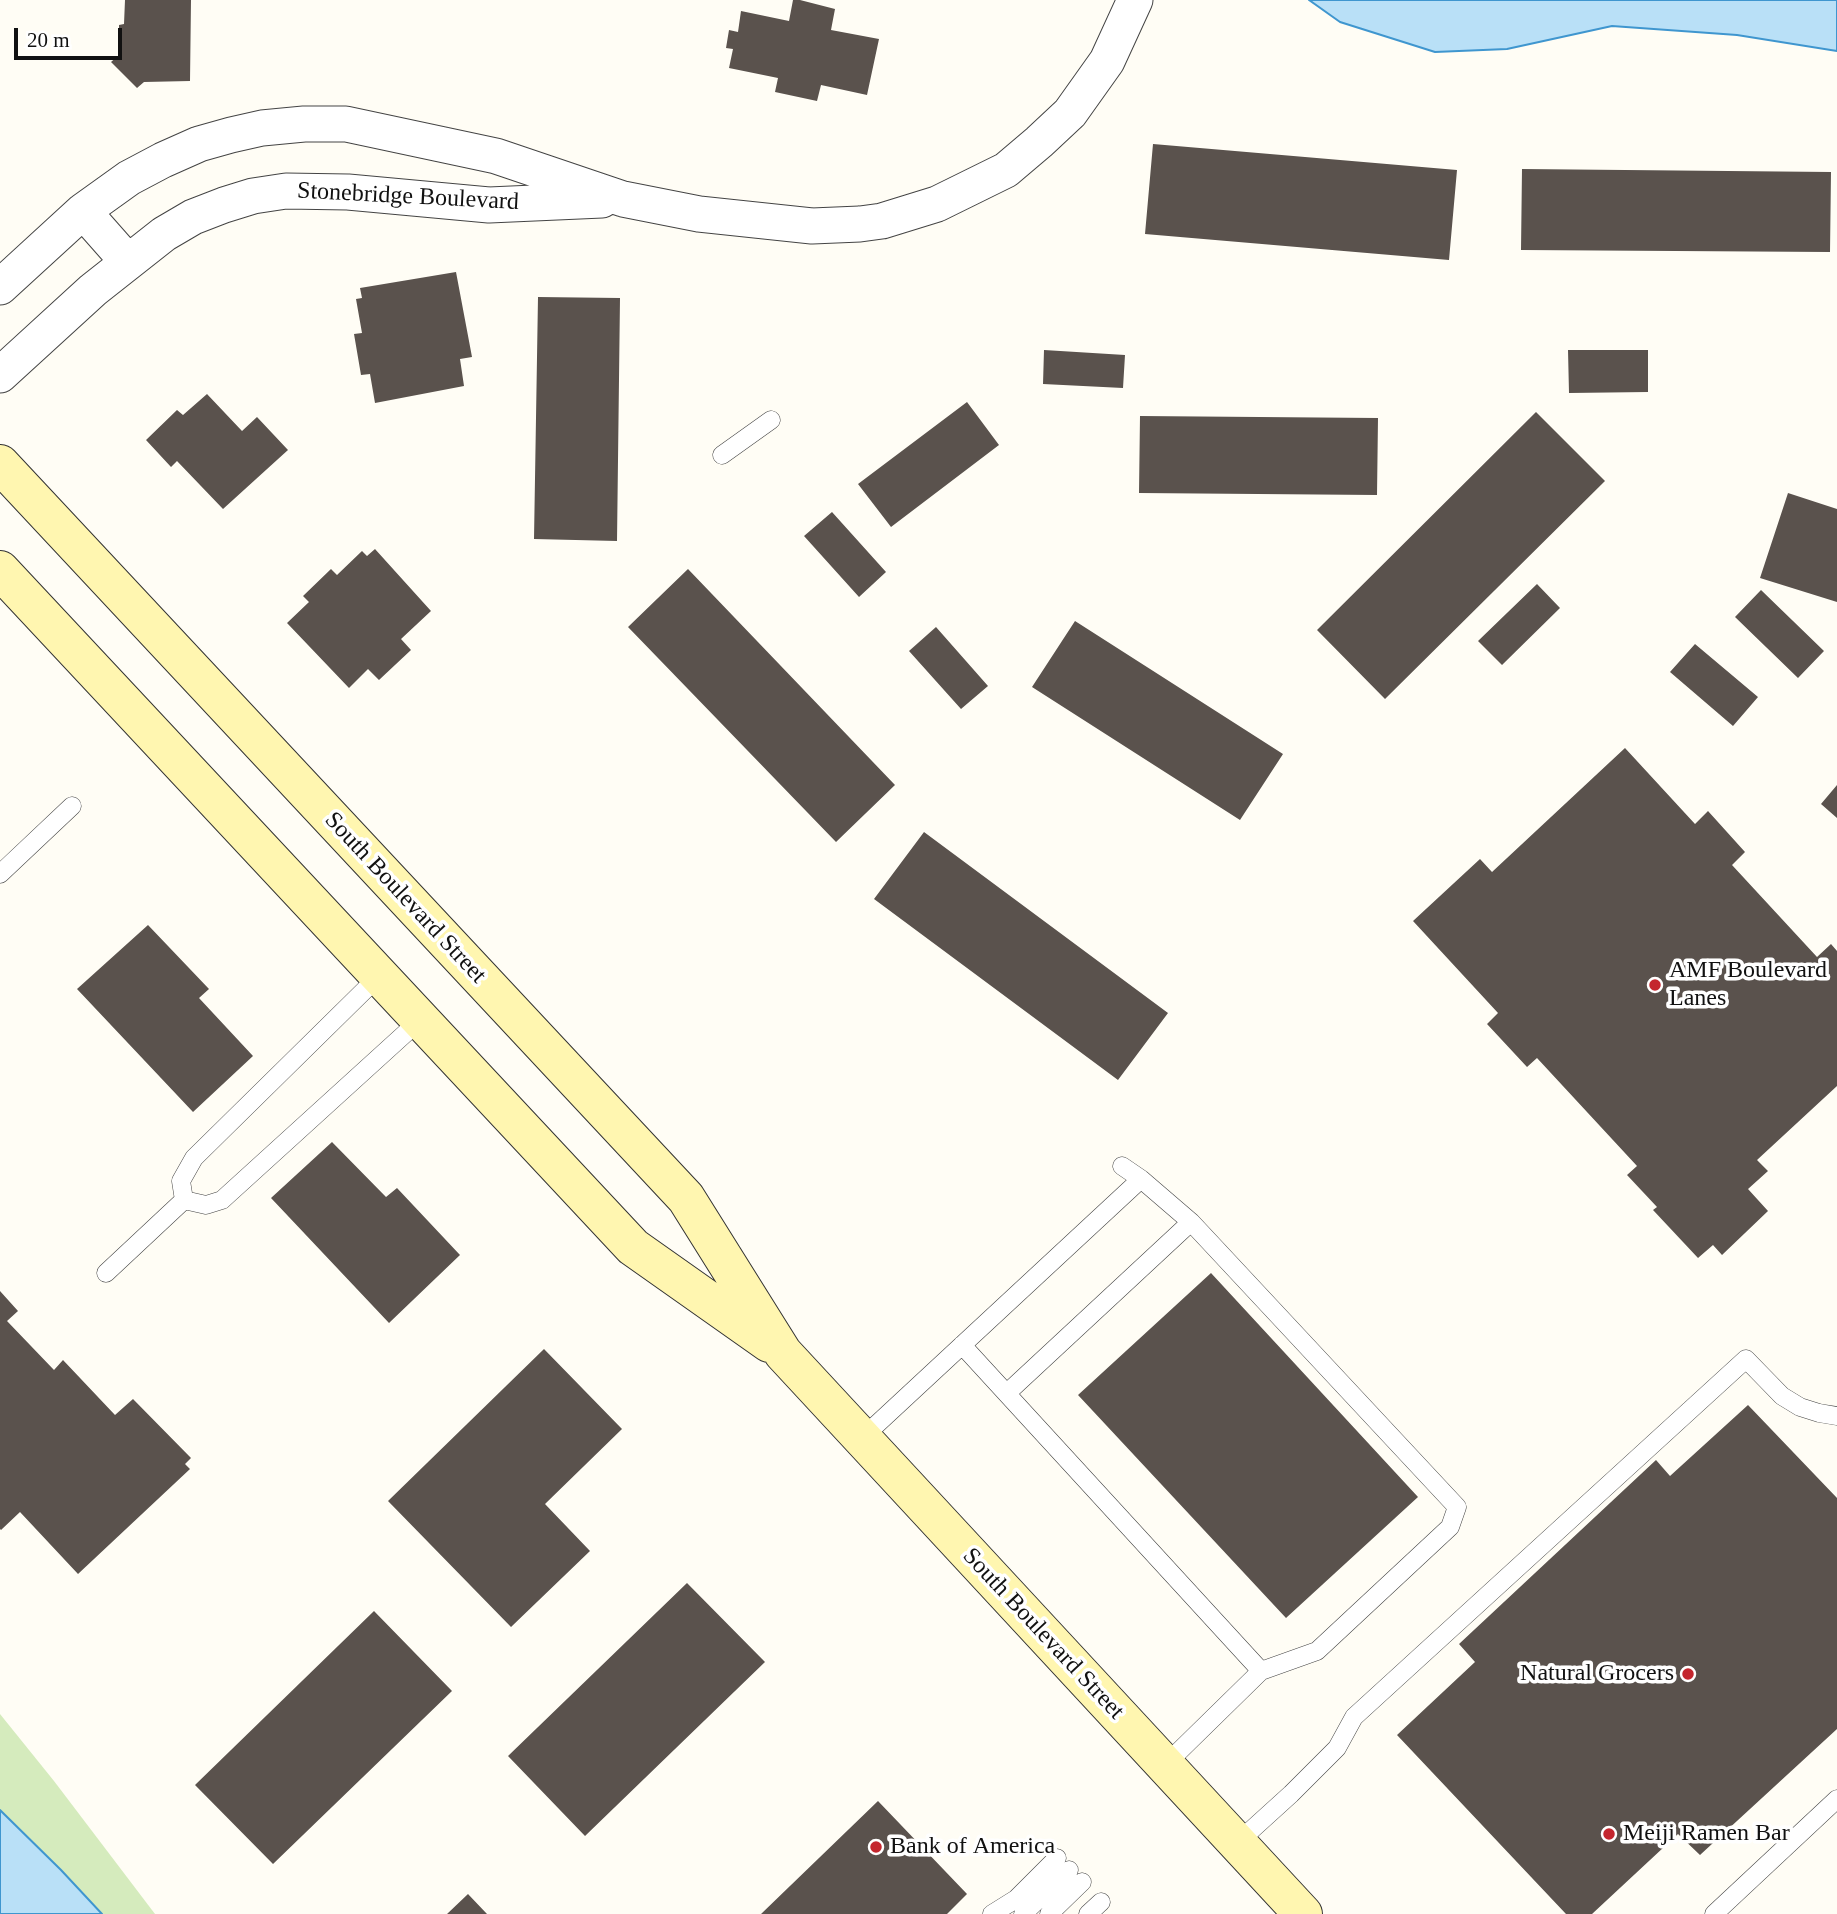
<!DOCTYPE html>
<style>
body{margin:0}
#map{position:relative;width:1837px;height:1914px;overflow:hidden;background:#fffdf5;font-family:Georgia,serif}
canvas{display:block}
.scale{position:absolute;left:14px;top:28px;width:108px;height:32px;box-sizing:border-box;border:4px solid #111;border-top:0;padding-left:9px;font-size:21px;line-height:24px;white-space:nowrap;color:#111;-webkit-text-stroke:5px #fff;paint-order:stroke}
</style>
<div id="map">
<canvas width="1837" height="1914"></canvas>
<div class="scale">20 m</div>
</div>
<script>
const ctx = document.querySelector('canvas').getContext('2d');
ctx.lineJoin = 'round';
function paint(path, color) { ctx.fillStyle = color; ctx.fill(path, 'evenodd'); }
const shape = rows => new Path2D(rows.map(r => 'M' + r).join(''));
function trace(path, color, width, dash) { ctx.strokeStyle = color; ctx.lineWidth = width; ctx.lineCap = dash ? 'butt' : 'round'; ctx.setLineDash(dash || []); ctx.stroke(path); }
function label(font, color, halo, rows, align = 'center') {
  ctx.font = font + ' Georgia,serif'; ctx.lineWidth = 7; ctx.setLineDash([]); ctx.textBaseline = 'middle'; ctx.strokeStyle = halo; ctx.fillStyle = color; for (const [text, x, y, turn = 0] of rows) {
    ctx.save(); ctx.translate(x, y); ctx.rotate((+turn || 0) * Math.PI / 180); ctx.textAlign = isNaN(turn) ? turn : align; if (halo) ctx.strokeText(text, 0, 0); ctx.fillText(text, 0, 0); ctx.restore();
  }
}
paint(shape([
 [0,1714,54,1781,155,1914,0,1914]
]), '#d5ebbd');
const water = shape([
 [1309,0,1837,0,1837,51,1737,35,1612,26,1507,49,1435,52,1340,22,1309,0],
 [0,1810,61,1870,102,1914,0,1914,0,1810]
]);
paint(water, '#b9e0f7');
trace(water, '#3f96cf', 2);
paint(shape([
 [125,0,191,0,190,81,144,82,137,88,111,62,119,55,119,25,124,24],
 [793,0,800,0,835,9,831,30,879,39,867,95,821,85,817,101,775,92,778,78,729,68,733,49,726,48,729,30,738,32,741,11,789,21],
 [1153,144,1457,170,1449,260,1145,234],
 [1522,169,1831,172,1830,252,1521,250],
 [456,272,472,357,460,359,464,386,375,403,370,374,361,375,354,334,362,333,356,299,362,298,360,288],
 [538,297,620,298,617,541,534,539],
 [1044,350,1125,355,1123,388,1043,384],
 [1568,350,1648,350,1648,392,1569,393],
 [207,394,242,431,257,417,288,450,223,509,177,461,171,467,146,440,177,410,183,415],
 [967,402,999,445,891,527,858,484],
 [1536,412,1605,481,1385,699,1317,630],
 [1140,416,1378,418,1377,495,1139,493],
 [1788,493,1837,509,1837,602,1760,578],
 [832,512,886,572,859,597,804,536],
 [375,549,431,611,401,639,411,650,379,680,368,669,349,688,287,623,309,602,303,596,331,569,337,575,362,551,367,556],
 [688,569,895,785,836,842,628,627],
 [1537,584,1560,608,1502,665,1478,641],
 [1761,590,1824,651,1798,678,1735,617],
 [1075,621,1283,754,1240,820,1032,687],
 [936,627,988,686,961,709,909,651],
 [1695,644,1758,697,1733,726,1670,672],
 [1625,748,1695,824,1708,811,1745,852,1732,865,1817,957,1831,944,1837,951,1837,1086,1757,1160,1768,1171,1748,1189,1768,1211,1722,1255,1713,1245,1698,1258,1653,1210,1657,1207,1627,1175,1637,1166,1537,1058,1527,1067,1487,1024,1498,1013,1413,921,1480,859,1492,872],
 [1837,785,1837,818,1821,804],
 [924,832,1168,1013,1118,1080,874,899],
 [148,925,209,989,199,998,253,1056,193,1112,77,989],
 [332,1142,386,1197,397,1188,460,1255,389,1323,271,1198],
 [1211,1273,1418,1497,1286,1618,1078,1395],
 [0,1291,18,1311,7,1321,54,1370,63,1360,115,1415,133,1399,191,1458,185,1464,190,1469,78,1574,20,1512,1,1530,0,1529],
 [544,1349,622,1429,545,1504,590,1551,511,1627,388,1501],
 [1748,1405,1837,1498,1837,1729,1700,1855,1678,1834,1592,1914,1566,1914,1397,1735,1475,1662,1459,1644,1656,1460,1670,1476],
 [687,1583,765,1662,585,1836,508,1756],
 [374,1611,452,1691,273,1864,195,1785],
 [878,1801,967,1894,947,1914,761,1914],
 [468,1894,487,1914,447,1914]
]), '#5a524d');
const service = shape([
 [722,455,771,420],
 [0,874,72,806],
 [1122,1166,1141,1179],
 [184,1200,206,1205,222,1200,420,1020],
 [184,1200,181,1181,194,1158,379,976],
 [106,1273,184,1200],
 [962,1345,1261,1671],
 [1007,1393,1191,1222],
 [862,1438,1141,1179,1191,1222,1457,1507,1450,1527,1317,1651,1261,1671,1165,1765],
 [1237,1843,1291,1794,1337,1748,1354,1717,1746,1359,1782,1396,1800,1407,1819,1413,1837,1416],
 [992,1914,1016,1899,1057,1858],
 [1023,1914,1069,1870],
 [1049,1914,1082,1882],
 [1088,1914,1101,1902],
 [1714,1914,1837,1799]
]);
const minor = shape([
 [83,211,128,262],
 [0,287,83,211,129,178,163,160,199,144,231,135,262,128,304,124,346,124,496,156,623,199,699,214,812,226,860,224,882,221,937,204,1006,170,1039,142,1070,113,1107,61,1135,0],
 [0,375,93,290,164,234,193,217,224,205,253,196,286,191,348,192,489,205,602,200]
]);
const secondary = shape([
 [0,464,686,1198,783,1353,1303,1914],
 [0,570,633,1247,769,1343]
]);
trace(service, '#444', 19);
trace(minor, '#444', 37);
trace(secondary, '#333', 40);
trace(service, '#fff', 18);
trace(minor, '#fff', 35);
trace(secondary, '#fff6b0', 38);
for (const [x, y, r, color] of [
 [1655,985,7,"#c4262e"],
 [1688,1674,7,"#c4262e"],
 [1609,1834,7,"#c4262e"],
 [876,1847,7,"#c4262e"]
]) { const dot = new Path2D(); dot.arc(x, y, r, 0, 2 * Math.PI); ctx.fillStyle = color; ctx.fill(dot); trace(dot, '#fff', 2.5); }
label('24px', '#111', '#fff', [
 ["Stonebridge Boulevard",408,197,3],
 ["South Boulevard Street",405,898,47],
 ["South Boulevard Street",1043,1634,47]
]);
label('24px', '#111', '#fff', [
 ["AMF Boulevard",1669,971],
 ["Lanes",1669,999],
 ["Natural Grocers",1674,1674,"right"],
 ["Meiji Ramen Bar",1623,1834],
 ["Bank of America",890,1847]
], 'left');
</script>
